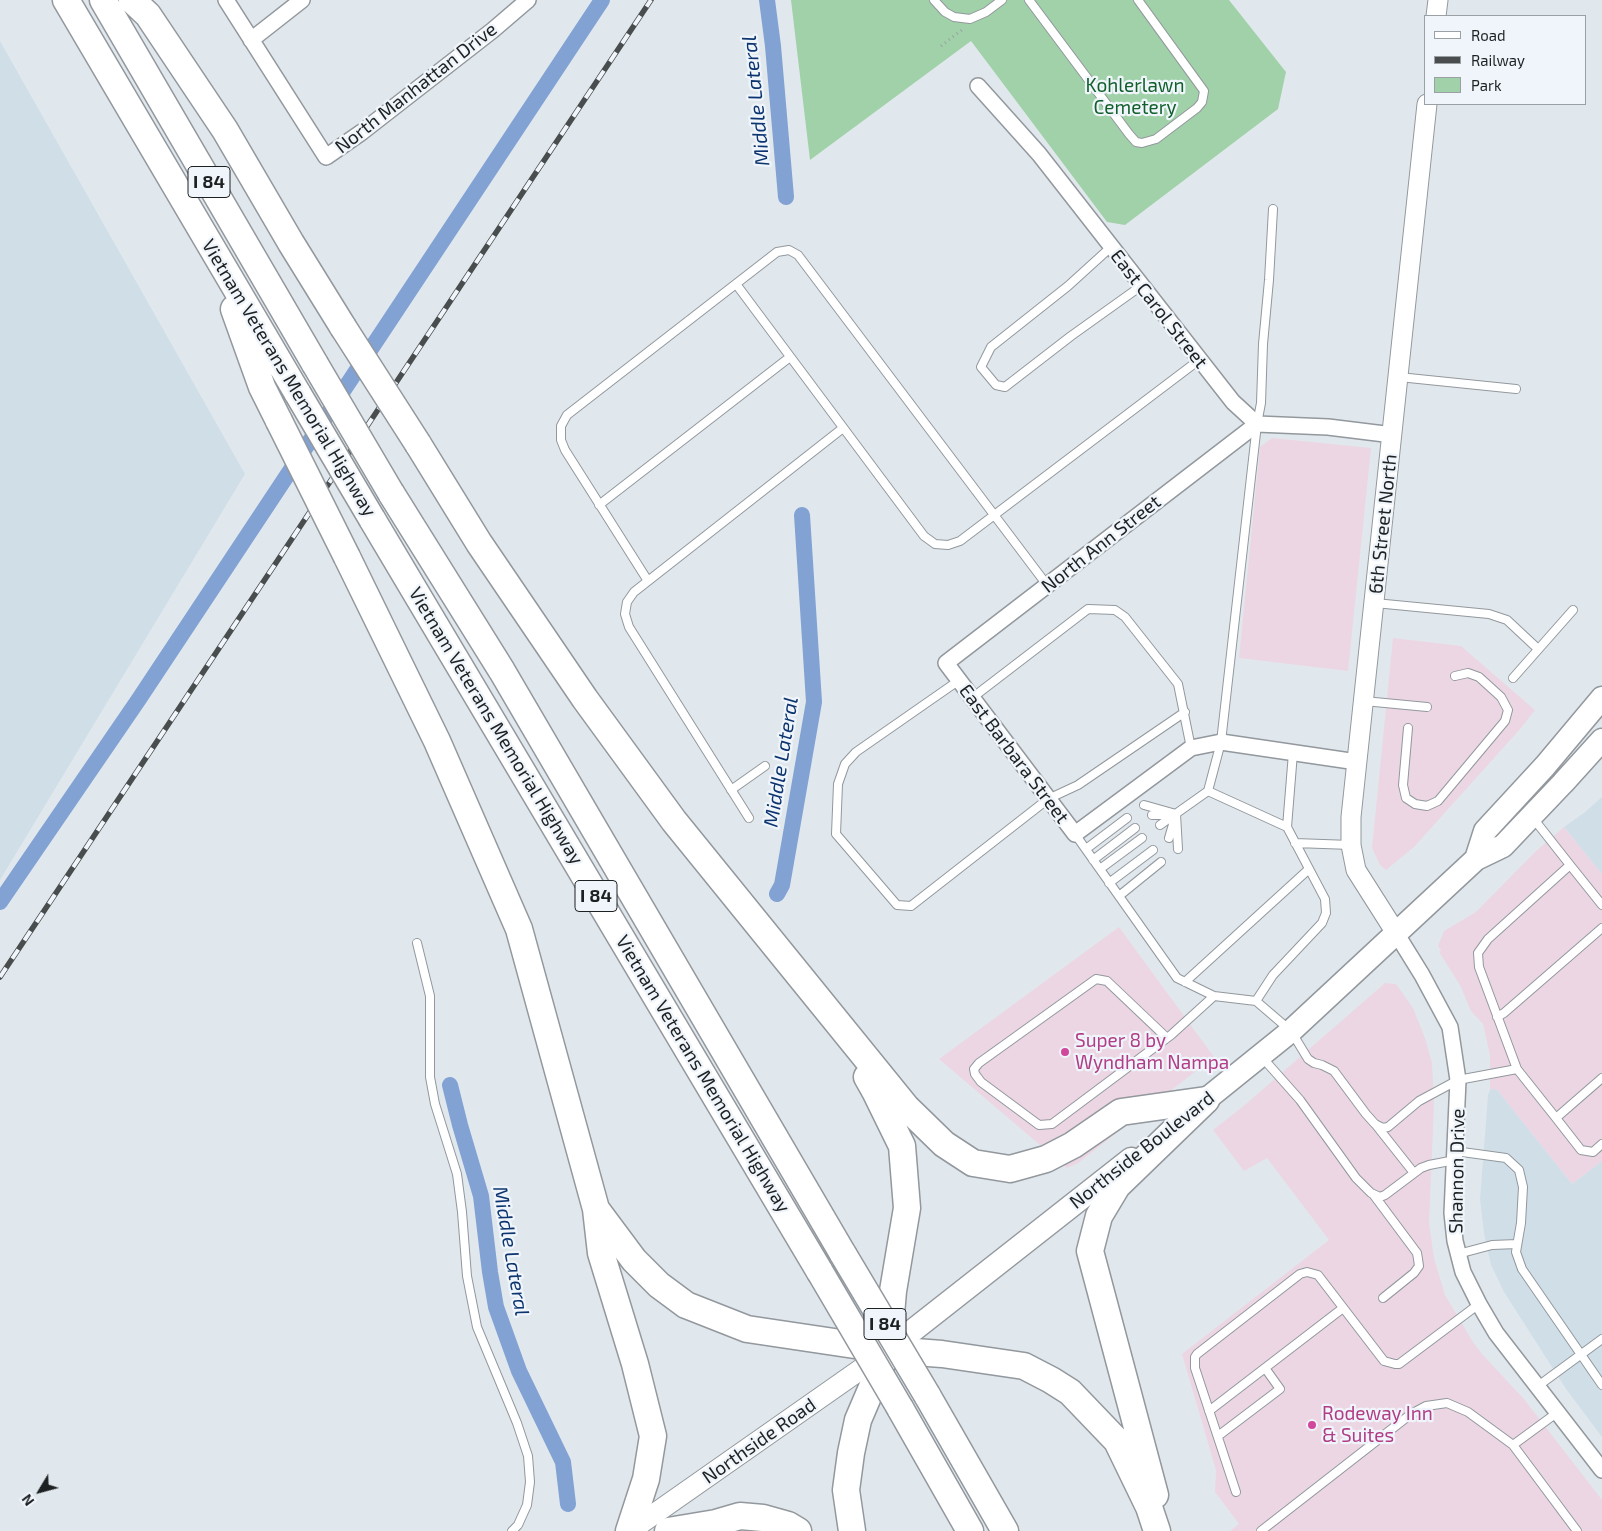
<!DOCTYPE html>
<style>
body{margin:0}
#map{position:relative;width:1602px;height:1531px;overflow:hidden;background:#e1e8ed;font-family:"Exo 2",sans-serif}
canvas{display:block}
.legend{position:absolute;left:1424px;top:15px;width:162px;height:90px;box-sizing:border-box;background:#eff5fb;border:1px solid #9ba0a4;margin:0;padding:6px 9px;list-style:none;font-size:15px;color:#1e2122}
.legend li{display:flex;align-items:center;gap:10px;height:25px}
.legend b{width:25px;border:1px solid #9ba0a4}
.north{position:absolute;left:15px;top:1466px;width:50px;height:50px;-webkit-text-stroke:4px #eff5fb;paint-order:stroke;rotate:233deg;font-size:14px;font-weight:700;line-height:20px;text-align:center;color:#1e2122}
.north::after{content:'';display:block;margin:auto;width:18px;height:22px;background:#1e2122;clip-path:polygon(50% 0,100% 100%,50% 72%,0 100%)}
</style>
<div id="map">
<canvas width="1602" height="1531"></canvas>
<ul class="legend">
<li><b style="height:6px;background:#fff"></b>Road</li>
<li><b style="height:6px;background:#494d4e"></b>Railway</li>
<li><b style="height:14px;background:#a1d1a8"></b>Park</li>
</ul>
<div class="north">N</div>
</div>
<script>
const ctx = document.querySelector('canvas').getContext('2d');
ctx.lineJoin = 'round';
function paint(path, color) { ctx.fillStyle = color; ctx.fill(path, 'evenodd'); }
const shape = rows => new Path2D(rows.map(r => 'M' + r).join(''));
function trace(path, color, width, dash) { ctx.strokeStyle = color; ctx.lineWidth = width; ctx.lineCap = dash ? 'butt' : 'round'; ctx.setLineDash(dash || []); ctx.stroke(path); }
function label(font, color, halo, rows, align = 'center') {
  ctx.font = font + ' "Exo 2",sans-serif'; ctx.lineWidth = 4.5; ctx.setLineDash([]); ctx.textBaseline = 'middle'; ctx.strokeStyle = halo; ctx.fillStyle = color; for (const [text, x, y, turn = 0] of rows) {
    ctx.save(); ctx.translate(x, y); ctx.rotate((+turn || 0) * Math.PI / 180); ctx.textAlign = isNaN(turn) ? turn : align; if (halo) ctx.strokeText(text, 0, 0); ctx.fillText(text, 0, 0); ctx.restore();
  }
}
paint(shape([
 [1272,438,1371,448,1348,671,1239,658,1260,447],
 [1393,638,1461,646,1535,710,1521,728,1414,847,1386,870,1380,865,1372,848],
 [1564,827,1602,874,1602,1161,1572,1184,1498,1091,1490,1090,1490,1055,1483,1024,1471,1011,1460,985,1439,952,1441,950,1438,946,1444,931,1476,912,1535,852],
 [1119,927,1214,1057,1078,1163,1067,1168,939,1059],
 [1385,983,1396,984,1413,1008,1425,1038,1432,1063,1434,1105,1429,1223,1434,1258,1445,1295,1473,1342,1482,1354,1524,1399,1602,1500,1602,1531,1230,1531,1239,1524,1215,1492,1216,1470,1182,1354,1329,1240,1267,1158,1244,1171,1213,1130,1246,1104]
]), '#ecd6e3');
paint(shape([
 [0,41,245,474,0,880],
 [1602,797,1602,874,1564,827,1585,812],
 [1495,1089,1498,1091,1572,1184,1602,1161,1602,1437,1566,1389,1504,1292,1491,1265,1484,1234,1480,1199,1488,1095,1490,1090]
]), '#d0dee8');
paint(shape([
 [791,0,1229,0,1286,72,1278,109,1125,225,1107,222,971,41,810,160]
]), '#a1d1a8');
trace(shape([
 [767,0,773,46,786,197],
 [777,894,782,885,814,702,802,515],
 [0,902,139,699,602,0],
 [450,1085,460,1125,481,1196,490,1272,496,1307,519,1371,563,1462,568,1504]
]), '#82a2d4', 16);
const service = shape([
 [934,0,945,12,954,17,970,19,986,12,1002,0],
 [1029,0,1129,134,1136,142,1142,143,1156,139,1197,108,1202,102,1204,91,1138,0],
 [1111,247,1068,286,991,347,981,367,996,385,1005,387,1071,336,1141,286],
 [736,284,924,536,935,544,948,545,960,541,1199,360],
 [1399,377,1516,389],
 [599,505,790,357],
 [648,581,565,450,561,440,561,426,567,415,777,252,789,250,798,255,1047,585],
 [1375,603,1489,614,1507,620,1538,649],
 [1513,678,1573,610],
 [958,681,856,752,845,764,838,784,836,834,897,905,911,906,1048,799,1078,785,1185,712],
 [972,698,1088,609,1115,610,1125,617,1178,684,1191,748],
 [1364,701,1427,707],
 [1408,728,1403,785,1406,798,1415,804,1427,806,1438,801,1505,721,1508,710,1501,697,1479,677,1468,673,1455,676],
 [731,790,765,766],
 [1208,791,1287,827],
 [1144,805,1176,814],
 [1152,815,1169,815],
 [749,818,629,627,625,614,627,602,634,592,843,428],
 [1160,825,1208,791,1221,742,1257,424,1261,403,1263,344,1269,280,1273,209],
 [1075,834,1177,978,1214,996,1256,1001,1291,1031,1308,1059,1314,1063,1322,1065,1334,1071,1366,1114,1375,1124,1383,1128,1388,1127,1419,1101,1458,1080,1517,1069,1479,967,1478,953,1488,939,1570,865,1533,818],
 [1169,838,1176,814,1178,849],
 [1295,843,1351,845],
 [1086,849,1127,818],
 [1093,860,1135,828],
 [1570,865,1602,905],
 [1100,869,1142,838],
 [1109,883,1153,850],
 [1119,896,1161,862],
 [417,943,430,996,430,1077,435,1104,457,1174,462,1212,467,1276,477,1327,517,1423,528,1456,530,1482,527,1505,518,1525,512,1531],
 [1185,982,1309,869],
 [1256,1001,1273,975,1322,923,1326,913,1325,899,1287,827,1293,753],
 [1497,1017,1504,1013,1602,928],
 [1167,1038,1107,981,1096,979,979,1063,974,1069,975,1074,981,1082,1039,1125,1052,1124,1167,1038,1171,1035,1214,996],
 [1261,1056,1300,1100,1356,1178,1371,1193,1380,1197,1385,1195,1421,1168,1429,1165,1455,1160],
 [1517,1069,1556,1118,1602,1078],
 [1556,1118,1581,1150,1593,1152,1602,1144],
 [1376,1125,1414,1173],
 [1455,1151,1506,1158,1519,1170,1523,1187,1521,1223,1516,1252,1522,1269,1602,1385],
 [1373,1194,1417,1253,1418,1259,1419,1266,1414,1273,1383,1298],
 [1458,1254,1492,1245,1517,1244],
 [1538,1386,1602,1339],
 [1209,1411,1343,1308],
 [1218,1436,1280,1389,1265,1368],
 [1513,1445,1577,1531],
 [1236,1492,1195,1368,1195,1357,1197,1354,1300,1274,1307,1272,1318,1275,1384,1361,1395,1364,1399,1364,1479,1304],
 [1261,1531,1411,1414,1426,1406,1447,1403,1468,1412,1513,1445,1558,1412]
]);
const minor = shape([
 [226,0,326,157,362,132,493,30,528,0],
 [251,40,302,0],
 [978,86,1039,154,1233,402,1257,424,1328,427,1393,435],
 [1257,424,946,663,1075,834,1191,748,1221,742,1357,762],
 [1396,933,1422,975,1450,1027,1458,1080,1452,1213,1455,1241,1463,1272,1479,1304,1496,1333,1602,1470]
]);
const tertiary = shape([
 [1436,16,1438,0],
 [1396,933,1356,870,1351,845,1351,817,1427,104]
]);
const secondary = shape([
 [630,1531,884,1353]
]);
const primary = shape([
 [1476,859,1485,831,1545,766,1602,698],
 [1193,1110,1291,1031,1476,859,1503,846,1563,783,1602,740],
 [888,1350,1131,1159]
]);
const motorway = shape([
 [66,0,298,394],
 [103,0,315,364],
 [132,0,148,15,225,130,291,243,343,327],
 [234,309,262,387,279,421],
 [418,444,479,543,585,699,674,821,906,1107,944,1144,973,1163,1010,1169,1046,1159,1073,1145,1121,1112,1206,1100],
 [391,493,502,671,843,1254],
 [372,519,820,1272],
 [347,557,437,741,519,929,596,1209,601,1253,635,1364,653,1436,646,1479,629,1531],
 [596,1209,634,1260,659,1285,686,1305,747,1329,888,1350,942,1354,1024,1366,1051,1380,1070,1392,1117,1441,1149,1507,1157,1531],
 [927,1395,1005,1531],
 [900,1408,970,1531],
 [1155,1495,1090,1251,1099,1216,1117,1186,1206,1100],
 [668,1531,716,1523,740,1516,763,1518,788,1525,798,1531],
 [852,1531,846,1490,851,1453,858,1420,888,1350,893,1291,907,1208,902,1146,876,1093,867,1077]
]);
trace(service, '#92989d', 10);
trace(minor, '#92989d', 18);
trace(tertiary, '#92989d', 21);
trace(secondary, '#92989d', 22);
trace(primary, '#92989d', 25);
trace(motorway, '#92989d', 29);
trace(shape([
 [941,46,963,29]
]), '#9ba1a4', 3, [1, 4]);
trace(service, '#fff', 8);
trace(minor, '#fff', 15);
trace(tertiary, '#fff', 19);
trace(secondary, '#fff', 20);
trace(primary, '#fff', 22);
trace(motorway, '#fff', 26);
const rail = shape([
 [0,977,651,0]
]);
trace(rail, '#494d4e', 5.5);
trace(rail, '#eff5fb', 4, [11]);
const motorwayBridge = shape([
 [343,327,418,444],
 [315,364,391,493],
 [298,394,372,519],
 [279,421,347,557],
 [843,1254,927,1395],
 [820,1272,900,1408]
]);
trace(motorwayBridge, '#92989d', 29, []);
trace(motorwayBridge, '#fff', 26);
for (const [x, y, r, color] of [
 [1065,1052,5,"#d1479c"],
 [1312,1425,5,"#d1479c"]
]) { const dot = new Path2D(); dot.arc(x, y, r, 0, 2 * Math.PI); ctx.fillStyle = color; ctx.fill(dot); trace(dot, '#eff5fb', 2); }
for (const [x, y, w] of [
 [209,182,42],
 [596,896,42],
 [885,1324,42]
]) { const box = new Path2D(); box.roundRect(x - w / 2, y - 15.5, w, 31, 4); ctx.fillStyle = '#eff5fb'; ctx.fill(box); trace(box, '#1e2122', 1); }
label('bold 18px', '#1e2122', null, [
 ["I 84",209,182],
 ["I 84",596,896],
 ["I 84",885,1324]
]);
label('19px', '#115f2a', '#eff5fb', [
 ["Kohlerlawn",1135,86],
 ["Cemetery",1135,108]
]);
label('19px', '#1e2122', '#eff5fb', [
 ["North Manhattan Drive",416,88,-38],
 ["East Carol Street",1159,309,52],
 ["Vietnam Veterans Memorial Highway",289,378,59],
 ["6th Street North",1383,524,-84],
 ["North Ann Street",1101,544,-38],
 ["Vietnam Veterans Memorial Highway",496,726,59],
 ["East Barbara Street",1014,754,53],
 ["Vietnam Veterans Memorial Highway",703,1074,59],
 ["Northside Boulevard",1142,1150,-38],
 ["Shannon Drive",1457,1171,-89],
 ["Northside Road",759,1441,-35]
]);
label('19px', '#b23c85', '#eff5fb', [
 ["Super 8 by",1075,1041],
 ["Wyndham Nampa",1075,1063],
 ["Rodeway Inn",1322,1414],
 ["& Suites",1322,1436]
], 'left');
label('italic 20px', '#0c346f', '#eff5fb', [
 ["Middle Lateral",756,101,-96],
 ["Middle Lateral",781,762,-81],
 ["Middle Lateral",511,1251,80]
]);
</script>
